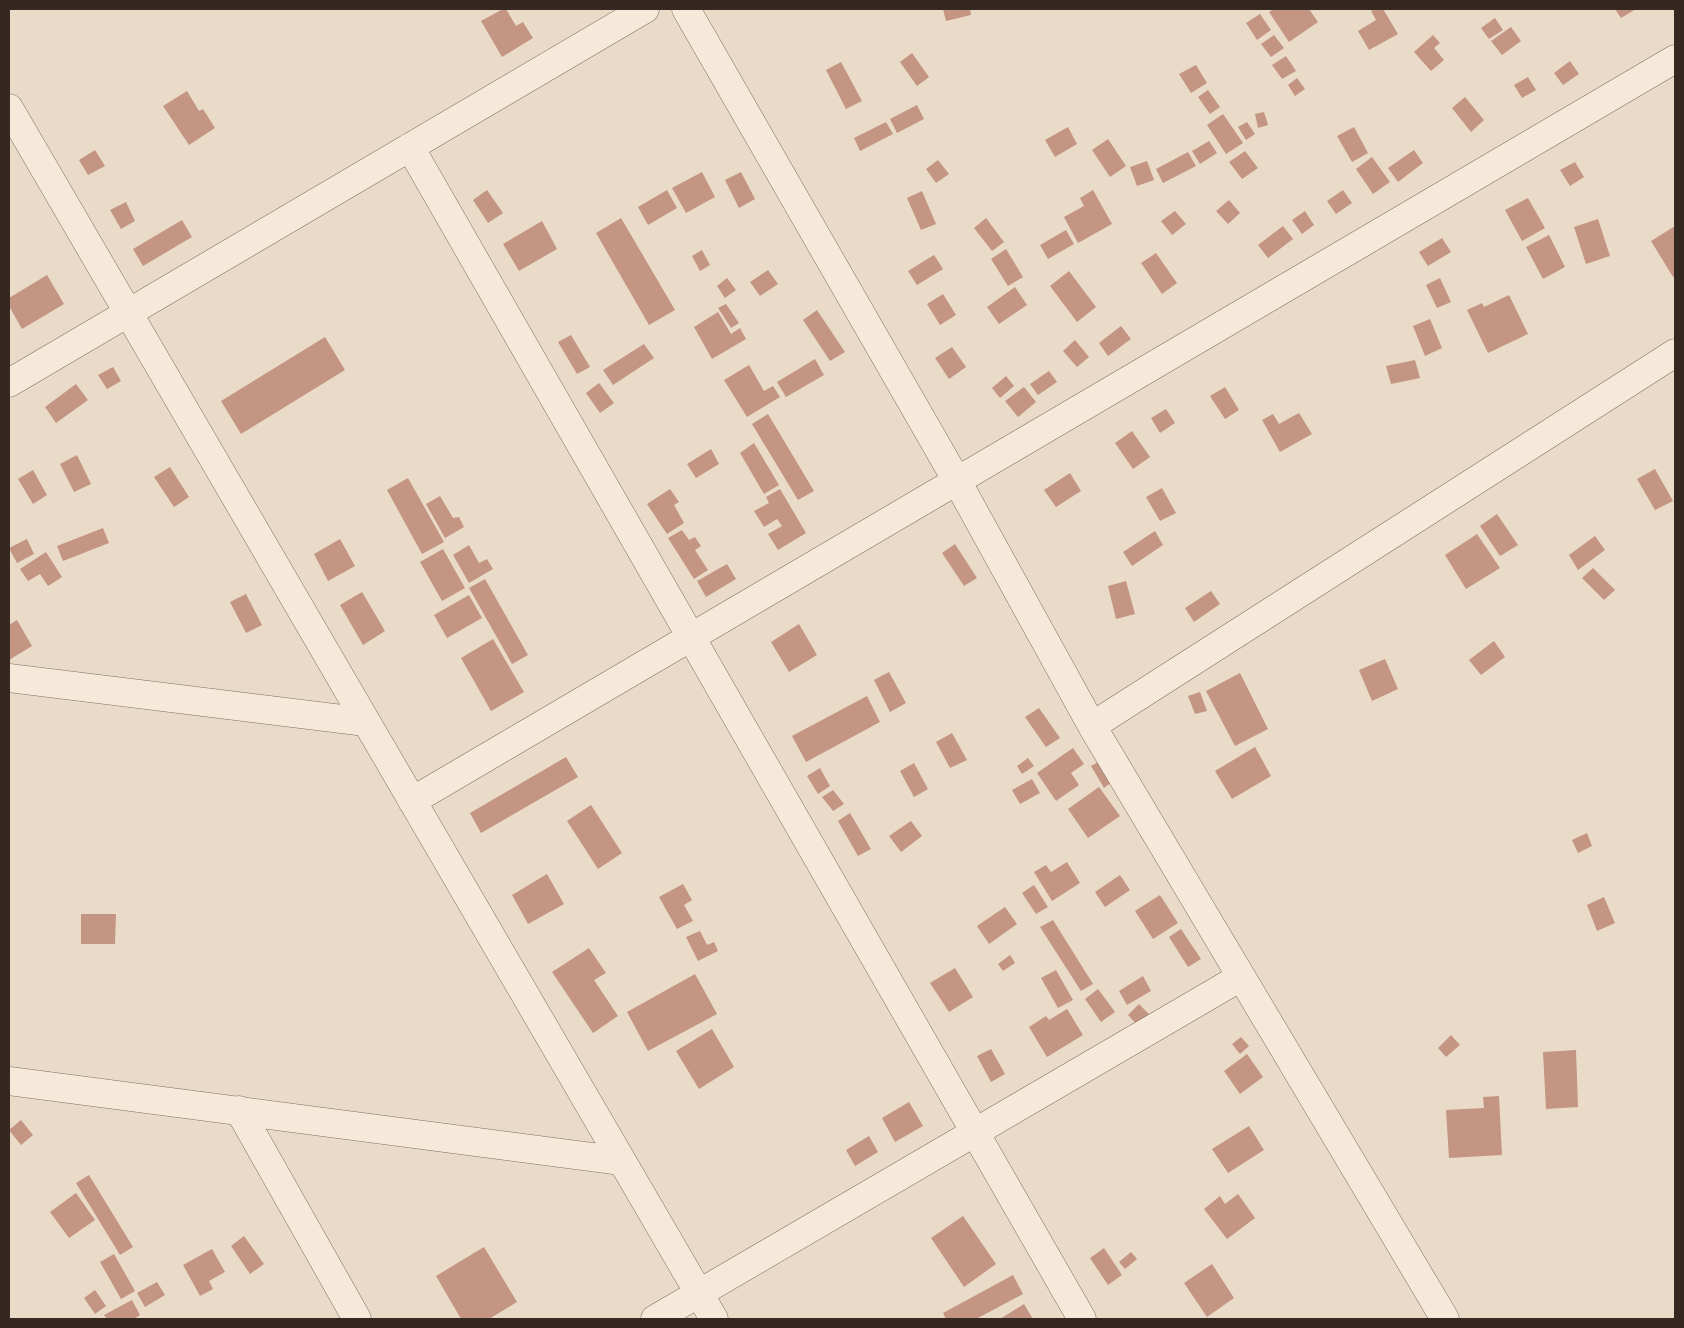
<!DOCTYPE html>
<style>
body{margin:0}
#map{position:relative;width:1684px;height:1328px;overflow:hidden;background:#e9dbc8;font-family:"Roboto Serif",serif}
canvas{display:block}
.frame{position:absolute;inset:0;border:10px solid #352821;pointer-events:none}
</style>
<div id="map">
<canvas width="1684" height="1328"></canvas>
<div class="frame"></div>
</div>
<script>
const ctx = document.querySelector('canvas').getContext('2d');
ctx.lineJoin = 'round';
function paint(path, color) { ctx.fillStyle = color; ctx.fill(path, 'evenodd'); }
const shape = rows => new Path2D(rows.map(r => 'M' + r).join(''));
function trace(path, color, width, dash) { ctx.strokeStyle = color; ctx.lineWidth = width; ctx.lineCap = dash ? 'butt' : 'round'; ctx.setLineDash(dash || []); ctx.stroke(path); }
paint(shape([
 [503,9,506,9,516,26,523,22,533,38,502,57,481,21],
 [943,9,970,9,971,15,946,21],
 [1274,9,1309,9,1318,22,1289,42,1269,12],
 [1376,9,1383,9,1398,34,1369,50,1358,31,1376,20,1371,11],
 [1615,9,1636,9,1621,18],
 [1260,14,1271,30,1257,40,1246,23],
 [1495,18,1503,30,1489,39,1481,28],
 [1511,27,1521,41,1502,55,1491,41],
 [1274,35,1284,48,1271,57,1261,44],
 [1433,35,1440,43,1434,48,1444,60,1431,71,1414,52],
 [912,53,929,77,917,86,900,62],
 [1286,56,1296,71,1282,79,1272,65],
 [1570,61,1579,74,1563,85,1554,73],
 [841,62,862,101,846,109,826,70],
 [1196,65,1207,83,1191,93,1179,74],
 [1528,77,1536,90,1522,98,1514,85],
 [1297,78,1305,89,1295,96,1288,85],
 [1208,90,1220,107,1210,114,1198,97],
 [187,91,199,111,203,109,215,128,189,145,163,106],
 [1465,97,1484,120,1471,132,1452,108],
 [917,105,924,119,897,133,890,119],
 [1264,112,1268,125,1258,128,1255,114],
 [1223,114,1243,143,1226,154,1207,125],
 [886,122,893,134,860,151,854,138],
 [1247,122,1255,134,1246,140,1238,127],
 [1068,127,1077,144,1055,157,1045,140],
 [1354,127,1368,153,1352,162,1337,136],
 [1108,139,1126,166,1110,177,1092,150],
 [1209,141,1217,153,1200,164,1192,151],
 [95,150,105,166,88,175,79,160],
 [1414,150,1423,163,1398,182,1388,168],
 [1245,151,1258,168,1242,179,1229,162],
 [1188,152,1196,166,1163,183,1156,169],
 [1372,157,1390,182,1373,194,1356,169],
 [938,160,949,174,936,183,926,169],
 [1147,161,1154,180,1137,186,1130,167],
 [1575,162,1584,177,1570,186,1560,170],
 [702,172,715,197,686,213,672,188],
 [741,172,755,199,739,208,725,180],
 [487,190,503,213,488,223,473,200],
 [667,190,677,208,648,225,638,207],
 [1093,190,1112,224,1078,243,1064,217,1084,206,1080,198],
 [1343,190,1352,203,1336,214,1327,201],
 [922,191,936,224,921,230,907,198],
 [1528,198,1545,228,1522,241,1505,210],
 [1229,200,1240,213,1228,224,1216,211],
 [126,202,135,221,121,229,110,210],
 [1175,211,1186,224,1172,235,1161,221],
 [1305,211,1314,225,1302,234,1292,220],
 [621,218,675,310,649,325,596,233],
 [986,218,1004,242,992,251,974,228],
 [1598,219,1610,256,1586,264,1574,227],
 [182,220,192,237,143,266,133,249],
 [542,221,557,249,519,271,503,244],
 [1283,226,1293,239,1268,258,1258,245],
 [1675,226,1675,276,1673,277,1651,241],
 [1066,230,1074,244,1048,259,1040,245],
 [1549,235,1565,267,1543,279,1526,247],
 [1442,238,1451,252,1428,266,1419,252],
 [1006,249,1023,277,1008,286,991,259],
 [702,250,710,265,700,271,692,256],
 [1156,253,1177,283,1162,294,1141,263],
 [934,255,943,269,917,285,908,271],
 [768,270,778,284,760,296,750,282],
 [1069,271,1096,307,1077,322,1050,286],
 [47,275,64,304,22,329,9,306,9,298],
 [727,278,736,290,725,298,717,286],
 [1440,278,1451,302,1437,308,1426,285],
 [1015,287,1027,305,999,324,987,307],
 [943,294,956,315,940,325,927,304],
 [1509,295,1528,334,1488,353,1467,310,1482,303,1484,307],
 [726,304,739,323,731,328,718,308],
 [817,310,845,352,830,361,803,320],
 [718,312,731,334,740,328,746,339,712,359,694,327],
 [1430,319,1442,348,1425,356,1413,326],
 [1121,326,1131,339,1108,356,1099,343],
 [571,335,590,367,577,374,558,342],
 [325,337,345,370,241,434,221,401],
 [1075,340,1089,357,1077,367,1063,351],
 [644,344,654,358,613,385,603,370],
 [952,347,966,367,949,379,935,358],
 [815,359,824,375,786,397,777,382],
 [1415,360,1420,378,1391,384,1386,366],
 [749,365,764,391,773,386,780,397,747,417,724,380],
 [113,367,121,381,107,389,98,375],
 [1049,371,1057,382,1038,395,1030,384],
 [1006,376,1014,386,1000,398,992,388],
 [599,383,614,403,600,413,586,393],
 [76,384,88,400,56,423,45,407],
 [1024,387,1036,402,1018,417,1005,401],
 [1225,387,1239,410,1225,419,1210,396],
 [1166,409,1175,423,1160,433,1151,418],
 [1299,413,1312,434,1280,452,1262,420,1273,414,1279,424],
 [768,414,814,491,798,500,752,424],
 [1132,431,1150,457,1133,469,1115,443],
 [754,443,779,485,764,494,740,453],
 [711,449,719,464,696,478,687,464],
 [77,455,91,484,74,492,60,464],
 [170,467,189,497,174,507,154,477],
 [1655,469,1673,501,1655,510,1637,479],
 [33,470,47,495,33,504,18,479],
 [1070,473,1081,491,1056,507,1044,490],
 [408,478,444,542,422,554,387,490],
 [1162,488,1176,513,1160,521,1146,497],
 [670,489,679,502,674,505,684,523,667,534,647,504],
 [780,489,806,533,778,550,768,534,782,526,777,519,764,527,754,511,769,503,766,497],
 [440,496,453,518,459,517,464,527,445,538,426,504],
 [1497,514,1518,545,1500,556,1480,526],
 [103,528,109,543,63,561,57,546],
 [682,530,689,540,695,537,701,546,695,550,708,570,694,579,668,538],
 [1155,531,1163,545,1132,566,1123,552],
 [1477,534,1500,568,1466,589,1445,555],
 [1595,536,1605,550,1578,570,1569,555],
 [27,539,34,554,17,563,9,548],
 [340,539,355,566,328,581,314,554],
 [955,544,977,578,964,586,942,553],
 [469,545,479,563,487,559,493,569,469,583,453,555],
 [443,549,465,588,442,601,420,562],
 [46,552,62,577,48,586,40,574,28,581,20,569],
 [727,564,736,579,706,597,697,581],
 [1593,568,1615,590,1604,600,1582,578],
 [485,579,528,655,512,664,469,588],
 [1126,581,1135,614,1116,619,1108,586],
 [1211,591,1220,604,1194,622,1185,608],
 [362,592,385,631,363,645,340,605],
 [246,594,262,625,246,633,230,602],
 [469,595,482,618,447,638,434,615],
 [17,620,32,646,9,660,9,625],
 [799,624,817,655,789,672,771,642],
 [493,639,524,692,491,711,461,658],
 [1494,641,1505,657,1481,675,1469,660],
 [1385,659,1398,689,1372,701,1359,670],
 [889,672,906,703,890,712,874,680],
 [1240,673,1268,729,1235,746,1206,691],
 [1200,692,1207,711,1195,714,1188,696],
 [867,696,880,722,806,762,792,736],
 [1039,708,1060,738,1046,747,1025,717],
 [952,733,967,760,950,768,936,742],
 [1255,747,1271,776,1232,799,1215,771],
 [1073,748,1084,764,1071,773,1079,785,1056,801,1037,773],
 [566,757,578,777,481,833,470,813],
 [1028,758,1034,766,1022,774,1017,766],
 [1100,761,1112,782,1104,788,1091,766],
 [914,763,928,789,914,797,900,771],
 [820,768,830,786,818,794,807,776],
 [1032,779,1040,793,1020,804,1012,790],
 [1099,787,1120,816,1088,838,1068,809],
 [833,790,844,804,833,811,822,797],
 [591,805,622,853,598,869,567,821],
 [850,813,871,849,858,856,838,821],
 [911,821,922,836,901,852,889,836],
 [1587,833,1592,846,1578,853,1572,840],
 [1067,862,1080,883,1052,901,1034,872,1046,865,1051,872],
 [547,874,564,904,528,924,512,895],
 [1120,875,1130,890,1105,907,1095,892],
 [683,884,692,900,684,905,693,921,677,929,659,897],
 [1034,885,1048,907,1036,914,1022,893],
 [1160,895,1178,923,1153,939,1135,911],
 [1604,897,1615,923,1597,931,1587,905],
 [1005,907,1017,924,989,944,977,926],
 [81,914,116,914,115,944,81,944],
 [1053,920,1093,984,1081,991,1040,927],
 [1181,929,1201,959,1188,967,1169,937],
 [700,931,707,945,714,942,718,951,698,961,686,937],
 [589,948,606,973,594,980,618,1016,593,1033,552,972],
 [1010,955,1015,963,1003,971,998,964],
 [955,968,973,997,949,1012,930,983],
 [1056,970,1073,1000,1058,1008,1041,978],
 [695,974,717,1014,648,1051,627,1012],
 [1143,976,1151,991,1127,1005,1119,991],
 [1098,989,1115,1012,1101,1022,1085,999],
 [1139,1004,1152,1017,1141,1029,1128,1015],
 [1067,1009,1083,1035,1047,1057,1029,1027,1046,1016,1049,1020],
 [712,1029,734,1067,699,1089,676,1051],
 [1451,1035,1460,1045,1446,1057,1438,1048],
 [1241,1037,1249,1046,1240,1054,1232,1044],
 [991,1049,1005,1074,991,1082,977,1056],
 [1576,1050,1578,1107,1546,1109,1543,1052],
 [1247,1054,1263,1077,1240,1094,1224,1071],
 [1499,1096,1502,1155,1449,1158,1446,1110,1484,1108,1483,1097],
 [909,1102,923,1126,895,1142,882,1118],
 [21,1120,33,1135,21,1145,9,1130],
 [1249,1126,1264,1150,1228,1173,1212,1149],
 [869,1136,878,1152,855,1166,846,1150],
 [89,1175,133,1247,120,1255,76,1183],
 [76,1193,95,1220,69,1238,50,1212],
 [1238,1194,1255,1218,1227,1239,1204,1209,1220,1196,1225,1204],
 [963,1216,996,1264,964,1287,931,1238],
 [244,1236,264,1264,250,1274,231,1246],
 [484,1247,517,1302,489,1319,461,1319,436,1276],
 [1104,1248,1122,1275,1108,1285,1090,1258],
 [212,1249,225,1272,209,1281,213,1289,200,1296,183,1265],
 [1131,1252,1137,1259,1125,1269,1119,1262],
 [114,1254,135,1291,121,1299,100,1262],
 [1212,1264,1234,1298,1207,1317,1184,1283],
 [1013,1275,1023,1294,976,1319,946,1319,943,1313],
 [157,1282,165,1295,145,1307,137,1293],
 [95,1290,106,1306,95,1314,84,1298],
 [132,1300,140,1315,134,1319,107,1319,104,1315],
 [1024,1304,1033,1319,1000,1319]
]), '#c39582');
const minor = shape([
 [686,9,957,481,1092,726,1445,1319],
 [9,108,714,1319],
 [410,147,1082,1319],
 [9,383,645,9],
 [9,678,366,722],
 [1092,726,1675,353],
 [412,801,1675,59],
 [9,1081,622,1161],
 [239,1110,357,1319],
 [655,1319,1241,977]
]);
trace(minor, '#836e5f', 29);
trace(minor, '#f5eada', 28);
</script>
